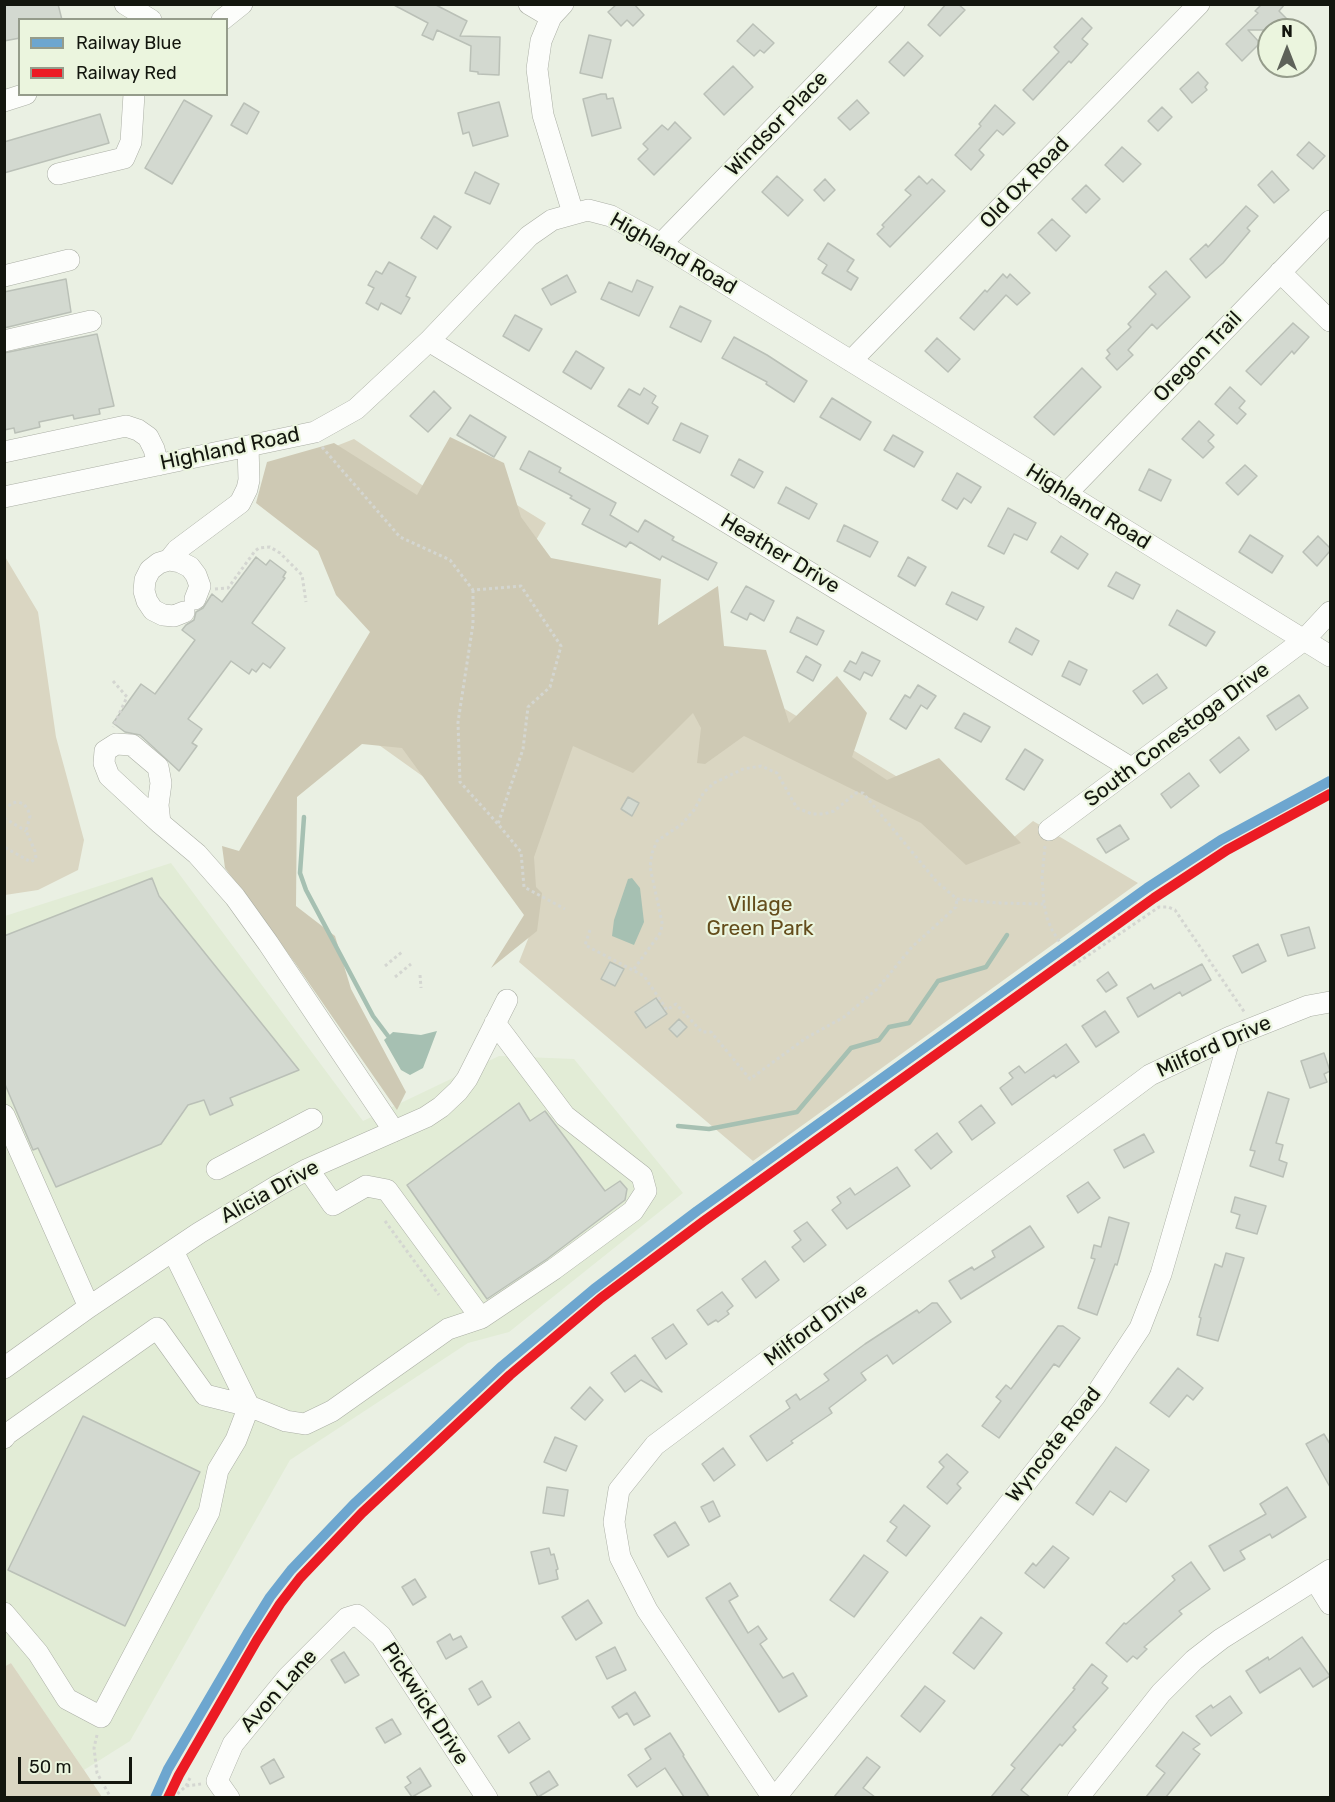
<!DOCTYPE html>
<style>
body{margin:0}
#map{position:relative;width:1335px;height:1802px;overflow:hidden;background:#eaf0e3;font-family:Rubik,sans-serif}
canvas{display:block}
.frame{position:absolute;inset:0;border:6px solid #13160e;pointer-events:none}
.legend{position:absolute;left:18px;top:18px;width:210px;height:78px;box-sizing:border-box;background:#ebf5de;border:2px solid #959c8b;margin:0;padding:8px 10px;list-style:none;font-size:18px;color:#13160e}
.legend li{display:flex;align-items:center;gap:12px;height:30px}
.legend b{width:30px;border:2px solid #959c8b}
.north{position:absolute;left:1257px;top:18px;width:60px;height:60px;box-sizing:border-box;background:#ebf5de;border:2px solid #959c8b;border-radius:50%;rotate:0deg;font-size:16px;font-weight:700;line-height:24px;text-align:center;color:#13160e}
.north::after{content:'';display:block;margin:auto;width:21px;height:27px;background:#5e6259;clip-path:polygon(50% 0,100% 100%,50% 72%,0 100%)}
.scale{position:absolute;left:18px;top:1757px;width:114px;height:27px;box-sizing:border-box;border:3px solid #13160e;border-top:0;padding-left:8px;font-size:18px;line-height:21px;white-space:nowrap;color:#13160e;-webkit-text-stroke:4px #ebf5de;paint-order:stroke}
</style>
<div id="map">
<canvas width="1335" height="1802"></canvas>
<div class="frame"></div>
<ul class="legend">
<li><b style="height:8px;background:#6da6cf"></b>Railway Blue</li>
<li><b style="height:8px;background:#ec1b24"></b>Railway Red</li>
</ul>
<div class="north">N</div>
<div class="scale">50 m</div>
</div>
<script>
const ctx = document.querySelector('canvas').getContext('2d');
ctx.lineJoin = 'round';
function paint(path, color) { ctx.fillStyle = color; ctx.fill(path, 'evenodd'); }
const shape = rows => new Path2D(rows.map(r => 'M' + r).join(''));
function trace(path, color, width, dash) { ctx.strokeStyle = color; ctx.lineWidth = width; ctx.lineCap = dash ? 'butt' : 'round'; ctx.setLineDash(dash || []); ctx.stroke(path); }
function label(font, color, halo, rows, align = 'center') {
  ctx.font = font + ' Rubik,sans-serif'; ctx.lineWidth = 4.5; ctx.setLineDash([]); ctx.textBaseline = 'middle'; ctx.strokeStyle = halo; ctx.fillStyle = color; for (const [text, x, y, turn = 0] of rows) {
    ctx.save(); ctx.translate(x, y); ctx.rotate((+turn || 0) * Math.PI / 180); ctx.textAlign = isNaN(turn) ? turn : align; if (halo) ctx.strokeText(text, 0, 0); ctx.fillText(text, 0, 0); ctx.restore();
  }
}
paint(shape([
 [171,863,363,1121,499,1056,574,1059,683,1193,509,1332,468,1343,290,1460,130,1741,84,1770,11,1663,5,1667,5,916]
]), '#e2ecd6');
paint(shape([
 [354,439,481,525,499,494,546,523,528,554,1007,843,1033,821,1138,883,753,1161,519,962,539,911,523,848,358,730,422,635,273,471],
 [4,555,38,612,56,737,84,840,78,870,38,890,5,895],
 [11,1663,84,1770,102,1797,5,1797,4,1667]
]), '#dad6c2');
paint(shape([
 [450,437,504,463,521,517,551,558,661,579,658,625,718,586,724,646,766,650,789,723,837,676,867,713,852,757,887,780,939,758,1021,843,966,865,921,823,744,736,705,764,697,763,701,728,693,713,633,773,573,746,534,857,536,887,542,893,537,931,491,968,524,915,402,748,362,744,297,797,296,906,335,936,351,989,406,1092,397,1110,295,963,225,868,222,846,239,851,370,632,336,595,318,551,256,503,267,462,334,443,417,495]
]), '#cec9b4');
paint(shape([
 [632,878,640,888,644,922,634,945,612,936,614,920,628,879],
 [437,1031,423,1068,410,1075,401,1070,384,1040,393,1032,421,1035]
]), '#a6c0b2');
trace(shape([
 [304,817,300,873,306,890,373,1016,388,1036],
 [678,1126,709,1129,797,1112,851,1048,879,1040,889,1027,909,1023,938,981,986,967,1007,935]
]), '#a6c0b2', 4.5);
const building = shape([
 [4,4,58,4,62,20,20,20,20,38,4,41,4,4],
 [392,4,434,4,467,21,460,36,500,37,499,75,478,74,478,72,470,71,471,46,437,30,433,40,422,35,428,23,392,4],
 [617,4,634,4,644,15,633,26,627,20,621,26,608,12,617,4],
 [946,4,958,4,965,10,940,36,928,25,946,4],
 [1262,4,1285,4,1279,11,1287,19,1276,30,1248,30,1260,43,1242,61,1226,44,1258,13,1255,11,1262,4],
 [1082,18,1092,28,1082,39,1088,44,1071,63,1069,61,1033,100,1023,90,1059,52,1054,47,1082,18],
 [753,24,774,43,764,53,760,50,754,56,737,41,753,24],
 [589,35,611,40,602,78,580,73,589,35],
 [908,42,923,56,904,76,889,62,908,42],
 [733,66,753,87,724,115,704,94,733,66],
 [1198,72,1208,83,1205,87,1207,90,1192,103,1180,89,1198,72],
 [601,94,606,94,607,99,613,98,621,128,592,136,583,99,601,94],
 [184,100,212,116,172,184,145,168,184,100],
 [857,100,869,113,850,130,838,118,857,100],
 [499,102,508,136,473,146,469,132,463,134,458,113,499,102],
 [244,103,259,112,247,134,231,125,244,103],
 [995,105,1015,123,1003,135,997,130,979,150,984,155,971,170,955,155,981,126,979,124,995,105],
 [1162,107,1172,117,1158,131,1148,121,1162,107],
 [100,114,109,143,4,173,4,142,100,114],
 [675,122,691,138,654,175,638,159,648,149,643,144,662,125,668,130,675,122],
 [1309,142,1325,156,1313,169,1297,155,1309,142],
 [1122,147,1141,164,1123,182,1105,165,1122,147],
 [1272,171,1289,190,1274,203,1258,185,1272,171],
 [475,172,499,184,490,204,465,193,475,172],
 [777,176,803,200,788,216,762,192,777,176],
 [919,176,927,184,932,179,945,191,890,247,877,234,884,227,882,225,911,195,905,190,919,176],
 [825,179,835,190,824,201,814,190,825,179],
 [1086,185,1100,199,1086,213,1072,199,1086,185],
 [1246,206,1258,216,1247,228,1250,231,1223,263,1206,278,1190,259,1206,244,1208,247,1246,206],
 [434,216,451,227,437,249,421,238,434,216],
 [1052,219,1070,236,1056,251,1038,233,1052,219],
 [828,243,854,260,847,271,858,278,851,290,822,273,827,265,818,259,828,243],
 [389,262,416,277,406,296,410,298,401,314,381,303,378,310,366,303,374,288,368,285,376,271,382,274,389,262],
 [1166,271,1190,297,1157,329,1152,324,1128,350,1133,355,1117,370,1106,358,1110,354,1107,350,1131,327,1128,324,1156,294,1149,287,1166,271],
 [1003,274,1007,278,1010,274,1030,293,1017,305,1006,295,974,330,960,318,985,290,987,292,1003,274],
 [567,275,576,292,551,305,542,289,567,275],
 [66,279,71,312,4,328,4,292,66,279],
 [637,280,653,287,639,316,601,299,609,282,632,292,637,280],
 [680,306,711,321,701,342,670,327,680,306],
 [515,315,542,329,529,351,503,336,515,315],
 [1293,323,1309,337,1294,354,1292,351,1261,385,1246,371,1293,323],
 [97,334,114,406,99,409,100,414,74,419,73,415,39,422,40,427,15,433,14,428,4,430,4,353,97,334],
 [734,337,767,355,807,381,794,402,766,384,767,382,722,358,734,337],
 [937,338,960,359,948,372,925,351,937,338],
 [576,351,604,368,591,389,563,372,576,351],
 [1082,368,1101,387,1054,435,1034,417,1082,368],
 [1230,387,1245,401,1239,408,1246,414,1237,424,1215,404,1230,387],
 [644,388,656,396,652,403,658,407,648,424,618,406,629,389,640,395,644,388],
 [434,391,451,408,428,432,410,416,434,391],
 [832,398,871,422,860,440,820,417,832,398],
 [470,415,506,437,494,457,457,435,470,415],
 [1199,421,1214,435,1208,441,1214,447,1203,458,1182,439,1199,421],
 [681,423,708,436,700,453,673,440,681,423],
 [893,435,923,452,914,467,884,450,893,435],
 [529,451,561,468,559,472,616,503,610,515,638,532,645,520,674,537,672,540,717,563,708,580,662,556,660,560,630,542,626,547,582,524,590,509,570,498,572,496,520,469,529,451],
 [739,459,763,472,754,488,731,475,739,459],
 [1245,465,1257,476,1238,495,1226,483,1245,465],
 [1149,469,1171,480,1161,501,1139,490,1149,469],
 [957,473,981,487,971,503,964,498,957,509,942,500,957,473],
 [786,487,817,504,809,519,778,503,786,487],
 [1008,508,1036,523,1027,540,1014,534,1004,554,988,546,1008,508],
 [844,525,878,542,870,557,837,541,844,525],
 [1250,535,1283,556,1272,573,1239,552,1250,535],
 [1061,536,1088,554,1078,569,1051,552,1061,536],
 [1318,536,1330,548,1330,551,1317,566,1303,552,1318,536],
 [256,557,266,565,270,560,286,572,283,577,285,578,252,623,285,648,270,668,263,663,256,672,252,669,249,674,231,661,188,719,202,729,192,743,197,746,179,771,140,735,125,732,113,723,141,684,155,694,195,640,182,630,186,625,194,620,196,612,203,608,212,594,222,602,256,557],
 [908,557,926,567,915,586,898,576,908,557],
 [1116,572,1140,585,1133,599,1108,586,1116,572],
 [746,586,774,601,764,621,750,613,747,620,731,612,746,586],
 [952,592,984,607,977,620,946,604,952,592],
 [1177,610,1215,632,1206,646,1169,625,1177,610],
 [797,617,824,631,817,645,790,632,797,617],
 [1016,628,1039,641,1032,655,1009,642,1016,628],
 [862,652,880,661,872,676,864,672,860,680,844,671,850,661,856,664,862,652],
 [806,656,821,665,813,681,797,672,806,656],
 [1069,661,1087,670,1080,685,1062,676,1069,661],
 [1157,674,1167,688,1143,704,1133,691,1157,674],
 [918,685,936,696,927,709,921,705,906,729,890,719,905,695,910,698,918,685],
 [1299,695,1308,708,1276,730,1267,716,1299,695],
 [964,713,990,727,981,742,955,728,964,713],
 [1239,737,1249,750,1220,773,1210,760,1239,737],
 [1025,749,1043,760,1024,790,1006,779,1025,749],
 [1189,773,1199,786,1171,808,1161,794,1189,773],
 [628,797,639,803,632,816,621,809,628,797],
 [1120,825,1129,839,1106,853,1097,839,1120,825],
 [152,878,159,896,299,1070,230,1098,233,1105,210,1115,204,1100,188,1105,161,1144,56,1187,38,1148,33,1150,4,1082,4,936,152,878],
 [1309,927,1315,948,1288,956,1281,935,1309,927],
 [1258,944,1266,961,1242,973,1233,956,1258,944],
 [610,962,624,969,615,986,601,979,610,962],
 [1202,964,1211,980,1182,996,1180,992,1138,1017,1127,998,1151,984,1154,989,1202,964],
 [1108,972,1117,985,1106,992,1097,980,1108,972],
 [656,998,667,1014,646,1028,635,1012,656,998],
 [1105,1011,1119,1032,1096,1047,1082,1026,1105,1011],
 [679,1019,687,1027,677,1037,669,1029,679,1019],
 [1066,1044,1079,1062,1056,1078,1054,1075,1012,1105,1000,1088,1013,1078,1009,1073,1019,1066,1025,1073,1066,1044],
 [1324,1053,1330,1071,1324,1074,1327,1082,1310,1088,1301,1061,1324,1053],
 [1268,1092,1289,1099,1276,1143,1283,1145,1279,1160,1287,1163,1283,1177,1250,1166,1255,1151,1250,1150,1268,1092],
 [519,1103,530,1121,545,1111,605,1191,620,1181,627,1189,625,1200,547,1259,487,1299,407,1185,519,1103],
 [981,1105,995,1123,972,1140,959,1122,981,1105],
 [937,1133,952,1152,931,1169,915,1150,937,1133],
 [1144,1134,1154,1152,1124,1168,1114,1150,1144,1134],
 [897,1167,910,1186,847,1229,832,1210,841,1203,837,1197,850,1188,855,1195,897,1167],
 [1088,1182,1100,1198,1078,1213,1067,1196,1088,1182],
 [1235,1197,1266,1206,1257,1234,1236,1228,1240,1215,1231,1212,1235,1197],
 [1109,1217,1129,1223,1117,1265,1115,1264,1097,1315,1078,1308,1095,1259,1091,1258,1094,1245,1101,1247,1109,1217],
 [807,1222,826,1245,804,1262,792,1247,801,1240,794,1231,807,1222],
 [1030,1226,1044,1247,961,1299,949,1281,972,1267,974,1270,995,1257,992,1251,1030,1226],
 [1226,1253,1244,1258,1218,1341,1197,1335,1201,1318,1199,1317,1215,1264,1222,1267,1226,1253],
 [765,1261,779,1280,756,1298,742,1279,765,1261],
 [722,1292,733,1306,727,1311,729,1314,718,1322,716,1320,708,1325,697,1310,722,1292],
 [932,1303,937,1303,951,1322,893,1364,887,1355,861,1373,866,1380,829,1408,832,1413,791,1441,793,1443,767,1461,750,1436,790,1408,786,1401,796,1394,800,1400,829,1380,824,1374,865,1344,917,1310,919,1313,932,1303],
 [673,1324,687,1344,666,1359,652,1338,673,1324],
 [1058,1326,1063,1326,1080,1338,1059,1367,1054,1364,999,1438,982,1426,1001,1401,996,1397,1006,1385,1011,1389,1058,1326],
 [635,1355,662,1392,641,1380,625,1392,611,1373,635,1355],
 [1178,1368,1203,1388,1193,1400,1187,1395,1169,1417,1150,1403,1178,1368],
 [590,1387,603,1400,585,1420,571,1408,590,1387],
 [83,1416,200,1472,125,1626,8,1570,83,1416],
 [1324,1434,1330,1444,1330,1487,1306,1444,1324,1434],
 [555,1437,577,1446,566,1471,544,1462,555,1437],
 [1116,1447,1149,1470,1126,1502,1110,1491,1093,1515,1076,1503,1116,1447],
 [723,1448,735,1465,714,1481,702,1464,723,1448],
 [947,1454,968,1472,957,1484,961,1488,947,1504,927,1487,944,1467,939,1462,947,1454],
 [547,1487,568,1490,564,1516,543,1513,547,1487],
 [1287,1487,1306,1517,1272,1538,1270,1534,1240,1551,1245,1559,1224,1571,1209,1546,1266,1514,1260,1504,1287,1487],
 [713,1501,720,1516,709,1522,701,1507,713,1501],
 [904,1505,930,1526,906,1556,887,1541,897,1527,890,1522,904,1505],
 [675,1522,689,1545,668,1557,654,1535,675,1522],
 [1053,1546,1069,1558,1044,1588,1025,1573,1033,1563,1036,1566,1053,1546],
 [549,1548,551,1555,554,1554,558,1569,556,1570,558,1579,539,1584,531,1552,549,1548],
 [864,1555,888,1572,854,1617,830,1600,864,1555],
 [1191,1562,1210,1589,1179,1611,1182,1614,1144,1647,1147,1649,1137,1659,1133,1656,1127,1662,1106,1643,1124,1623,1126,1624,1175,1580,1172,1576,1191,1562],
 [415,1579,426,1597,413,1605,402,1587,415,1579],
 [730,1583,738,1596,729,1601,748,1633,758,1626,767,1639,760,1644,783,1678,793,1673,807,1696,779,1712,706,1598,730,1583],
 [588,1600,602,1623,576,1640,562,1617,588,1600],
 [981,1617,1002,1633,974,1669,953,1653,981,1617],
 [450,1634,453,1640,461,1636,467,1647,446,1659,437,1642,450,1634],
 [1302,1637,1330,1676,1313,1687,1300,1668,1260,1693,1246,1671,1268,1657,1269,1660,1302,1637],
 [615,1647,626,1670,607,1679,596,1657,615,1647],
 [344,1652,359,1675,345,1683,331,1660,344,1652],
 [1092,1664,1107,1676,1102,1683,1108,1688,1073,1727,1076,1730,1062,1746,1060,1744,1021,1790,1030,1797,991,1797,1015,1768,1011,1765,1075,1689,1073,1688,1092,1664],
 [482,1681,491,1697,478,1705,469,1689,482,1681],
 [925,1686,945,1701,920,1732,901,1716,925,1686],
 [635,1692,650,1716,634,1725,627,1713,619,1718,612,1707,635,1692],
 [1230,1696,1242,1713,1211,1736,1196,1716,1211,1705,1213,1708,1230,1696],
 [392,1719,401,1734,385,1743,376,1728,392,1719],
 [519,1722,530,1739,509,1753,498,1736,519,1722],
 [1183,1732,1200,1744,1193,1749,1200,1754,1166,1797,1146,1797,1165,1773,1156,1766,1183,1732],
 [670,1733,684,1755,683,1756,709,1797,684,1797,665,1768,637,1787,628,1775,651,1759,645,1749,670,1733],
 [867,1757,880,1767,863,1788,875,1797,834,1797,867,1757],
 [274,1759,284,1777,270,1784,261,1767,274,1759],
 [420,1768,431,1786,412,1797,405,1787,411,1783,407,1777,420,1768],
 [549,1771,558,1785,538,1797,530,1783,549,1771]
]);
paint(building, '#d3d9d0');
trace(building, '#bac0b7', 1.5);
const minor = shape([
 [125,4,151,20],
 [529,4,551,17],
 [563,4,551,17,541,41,537,69,543,115,573,213],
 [222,20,242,4],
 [4,101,26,94],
 [58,174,124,158,131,142,134,94],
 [661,244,894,4],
 [1280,272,1330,321],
 [4,276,69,260],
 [4,341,91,321],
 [429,341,1131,768],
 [851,361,1199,4],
 [4,452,126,426,138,430,148,437,154,449,158,465],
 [1066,494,1330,221],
 [4,497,315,432,356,409,429,341,529,236,552,220,588,210,611,216,661,244,1330,656],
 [169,560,177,550,240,503,247,489,249,480,248,446],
 [184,612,174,616,163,615,153,610,147,601,144,591,145,580,150,570,159,563,169,560,180,562,190,567,196,575,200,586,195,599],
 [160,823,158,805,161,783,158,767,132,745,116,744,105,751,104,763,109,776,149,813,160,823,197,854,235,897,268,943,394,1131],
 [1049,830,1304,640,1330,612],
 [4,1115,89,1307],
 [217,1169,312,1119],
 [308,1169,333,1205,366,1186,387,1190,481,1318,554,1269,633,1211,646,1191,642,1176,565,1116,495,1023],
 [173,1251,249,1406,286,1421,305,1424,332,1411,448,1329,481,1318],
 [4,1368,89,1307,199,1233,277,1186,308,1169,426,1117,441,1107,458,1091,467,1079,507,1000],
 [4,1438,7,1434,157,1328,205,1395,249,1406,236,1440,218,1470,209,1512,101,1717,67,1699,38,1653,4,1613],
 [1315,1580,1330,1604],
 [229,1798,217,1781,233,1744,288,1677,347,1618,357,1615,381,1636,487,1798],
 [773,1798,647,1610,620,1557,614,1522,619,1490,655,1445,1150,1075,1230,1037,1308,1006,1330,1002],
 [775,1798,1095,1396,1140,1328,1161,1274,1230,1037],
 [1078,1798,1161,1693,1194,1660,1221,1639,1330,1570]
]);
trace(minor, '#abafa5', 22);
trace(shape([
 [322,447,400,537,450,560,473,590,521,586,561,646,550,687,528,707,523,749,498,824,521,852,524,887,565,909],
 [215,589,228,588,255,551,259,548,270,547,280,553,302,575,306,602],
 [473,590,473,624,458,722,460,782,498,824],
 [113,681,127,697,113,727],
 [4,810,12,803,18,802,24,804,28,810,30,816,26,831,35,851,36,858,31,862,4,847],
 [4,818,26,831],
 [1045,846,1042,877,1044,904,1047,918,1052,930,1074,965,1159,907,1168,907,1175,910,1245,1013],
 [590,930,585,945,644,976,667,1010,676,1004,702,1032,711,1032,750,1079,806,1038,844,1017,877,989,912,947,956,907,957,899],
 [385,966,402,952],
 [634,969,661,932,662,922,650,867,652,853,657,841,682,824,694,810,704,792,714,783,743,769,761,766,777,773,797,808,812,814,824,814,834,811,856,793,863,793,937,882,957,899,997,903,1044,904],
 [420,975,421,988],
 [395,977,411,964],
 [385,1221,439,1295],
 [97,1735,94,1748,97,1773,111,1798],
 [186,1786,190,1778],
 [173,1798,186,1786,201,1784]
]), '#d4d6d1', 3, [3, 3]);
trace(minor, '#fcfdfb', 21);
trace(shape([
 [155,1798,168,1769,247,1634,270,1597,291,1570,354,1504,502,1366,594,1289,697,1211,1147,888,1221,840,1330,781]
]), '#6da6cf', 10);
trace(shape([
 [168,1798,179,1775,257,1640,280,1604,300,1578,362,1513,510,1375,601,1298,704,1221,1154,898,1227,850,1330,794]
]), '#ec1b24', 10);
label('21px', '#13160e', '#ebf5de', [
 ["Windsor Place",777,124,-46],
 ["Old Ox Road",1025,183,-46],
 ["Highland Road",673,254,30],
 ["Oregon Trail",1198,357,-46],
 ["Highland Road",230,449,-12],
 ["Highland Road",1088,507,32],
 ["Heather Drive",780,554,31],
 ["South Conestoga Drive",1177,735,-37],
 ["Milford Drive",1214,1047,-24],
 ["Alicia Drive",270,1192,-29],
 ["Milford Drive",816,1325,-37],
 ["Wyncote Road",1054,1445,-52],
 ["Avon Lane",279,1691,-48],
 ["Pickwick Drive",425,1704,57]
]);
label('21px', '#644d1c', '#ebf5de', [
 ["Village",760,905],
 ["Green Park",760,929]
]);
</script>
